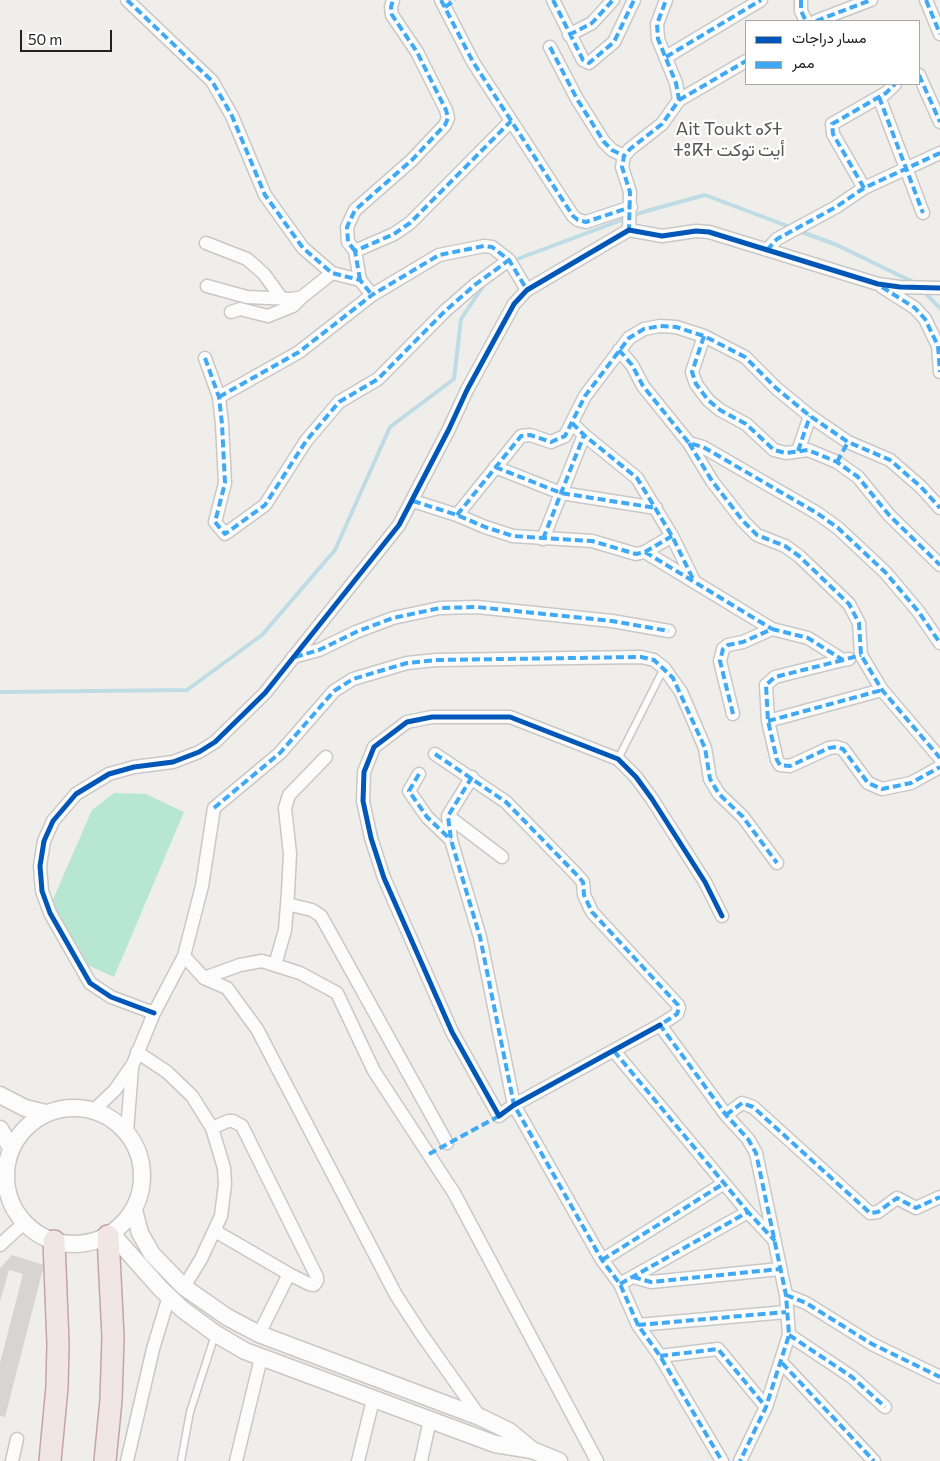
<!DOCTYPE html>
<meta charset="utf-8">
<style>
body{margin:0}
#map{position:relative;width:940px;height:1461px;overflow:hidden;background:#f0eeeb;font-family:Commissioner,Vazirmatn,sans-serif}
canvas{display:block}
.legend{position:absolute;left:745px;top:20px;width:175px;height:65px;box-sizing:border-box;background:#fff;border:1px solid #a7a7a7;margin:0;padding:6px 9px;list-style:none;font-size:15px;color:#222}
.legend li{display:flex;align-items:center;gap:10px;height:25px}
.legend b{width:25px;border:1px solid #a7a7a7}
.scale{position:absolute;left:20px;top:30px;width:92px;height:22px;box-sizing:border-box;border:2px solid #222;border-top:0;padding-left:6px;font-size:15px;line-height:18px;white-space:nowrap;color:#222;-webkit-text-stroke:4px #fff;paint-order:stroke}
</style>
<div id="map">
<canvas width="940" height="1461"></canvas>
<ul class="legend">
<li><b style="height:6px;background:#0057b8"></b>مسار دراجات</li>
<li><b style="height:6px;background:#3fa9f5"></b>ممر</li>
</ul>
<div class="scale">50 m</div>
</div>
<script>
const ctx = document.querySelector('canvas').getContext('2d');
ctx.lineJoin = 'round';
function paint(path, color) { ctx.fillStyle = color; ctx.fill(path, 'evenodd'); }
const shape = rows => new Path2D(rows.map(r => 'M' + r).join(''));
function trace(path, color, width, dash) { ctx.strokeStyle = color; ctx.lineWidth = width; ctx.lineCap = dash ? 'butt' : 'round'; ctx.setLineDash(dash || []); ctx.stroke(path); }
function label(font, color, halo, rows, align = 'center') {
  ctx.font = font + ' Commissioner,Vazirmatn,"Noto Sans Tifinagh",sans-serif'; ctx.lineWidth = 4.5; ctx.setLineDash([]); ctx.textBaseline = 'middle'; ctx.strokeStyle = halo; ctx.fillStyle = color; for (const [text, x, y, turn = 0] of rows) {
    ctx.save(); ctx.translate(x, y); ctx.rotate((+turn || 0) * Math.PI / 180); ctx.textAlign = isNaN(turn) ? turn : align; if (halo) ctx.strokeText(text, 0, 0); ctx.fillText(text, 0, 0); ctx.restore();
  }
}
paint(shape([
 [114,793,146,794,184,812,114,977,81,962,51,904,92,810]
]), '#b7e6d2');
trace(shape([
 [799,231,837,245,913,282],
 [512,261,643,212,705,195,790,227],
 [924,292,940,308],
 [0,692,187,690,262,635,335,550,390,427,454,379,461,319,486,282]
]), '#bfdbe3', 4);
paint(shape([
 [12,1255,44,1265,5,1417,0,1416,0,1363,23,1274,9,1270,0,1302,0,1268]
]), '#d7d4d2');
const service = shape([
 [618,759,664,668],
 [181,1461,190,1412,215,1335]
]);
const minor = shape([
 [127,0,212,81,232,116,265,195,303,248,332,273,360,280,372,295],
 [441,0,473,62,573,216,578,220,586,222,631,207],
 [553,0,583,60,589,63,614,42,634,0],
 [801,0,801,11,806,21],
 [926,0,940,34],
 [816,21,871,0],
 [569,35,592,23,613,0],
 [550,47,577,99,604,142,612,150,624,156],
 [666,57,761,0],
 [919,75,940,122],
 [879,97,923,213],
 [679,100,746,61],
 [864,188,833,134,832,124,886,93,895,84],
 [629,230,630,192,622,167,624,156,630,149,662,124,679,100,676,83,658,39,657,24,666,0],
 [206,243,247,259,264,274,282,299],
 [767,250,777,239,836,207,864,188,940,153],
 [355,251,348,242,347,227,355,210,412,160,445,125,448,118,446,110,417,52,392,15,391,7,393,0],
 [360,280,355,251,394,234,410,223,511,121],
 [207,286,247,297,292,299,302,297,332,273],
 [882,287,915,308,925,319,938,346,940,372],
 [231,312,240,309,268,316,293,306,302,297],
 [704,336,692,372,696,384,708,400,720,410,746,424,774,450,786,453,808,450,837,462,858,477,889,515,940,565],
 [619,350,632,365,643,386,689,443,703,447,817,513,838,528,885,572,918,611,940,643],
 [205,358,219,397,222,424,225,483,215,522,225,534,265,505,306,441,339,402,378,379,445,311,476,284,509,260],
 [219,397,299,352,372,295,439,255,484,246,492,247,509,260,527,290],
 [572,423,584,435,637,478,672,536,693,579],
 [689,443,712,481,743,521,757,535,785,546,799,556,849,604,859,623,861,655,882,690,940,758],
 [798,451,810,416],
 [495,467,561,493,656,508],
 [413,501,457,515,485,527,513,536,592,541,636,554,645,552,672,536],
 [457,515,521,436,530,435,551,442,565,436,585,396,629,338,644,329,660,326,676,327,704,336,745,357,776,388,810,416,848,442,890,460,921,487,940,508],
 [543,539,584,435],
 [645,552,772,629],
 [293,657,319,650,356,632,393,618,440,608,477,607,612,621,669,631],
 [843,660,775,677,766,685,768,721,777,760,780,765,790,766,829,748,836,747,843,749,868,783,882,789,911,783,940,767],
 [733,714,720,661,723,649,728,645,743,642,772,629,808,638,843,660,849,659],
 [768,721,882,690],
 [435,754,506,802,576,874,583,882,584,895,592,912,678,1005,679,1008,677,1014,660,1025,726,1115,748,1139,756,1153,786,1295,789,1335,766,1407,740,1461],
 [419,774,409,791,427,817,451,840],
 [472,777,448,816,451,840,480,937,514,1105,602,1260,620,1284,638,1325,660,1356,722,1461],
 [448,816,502,857],
 [287,904,312,910,321,916,447,1143],
 [184,956,204,978,227,988,257,1029,396,1295,420,1332,480,1417],
 [275,965,285,930,288,893,290,854,285,808,289,795,326,757],
 [204,978,240,965,262,961,300,973,337,993,374,1071,454,1193,597,1461],
 [154,1013,111,997,90,983,50,913,42,891,40,866,44,841,53,821,76,794,109,774,134,767,173,762,199,752,215,742,265,693,399,525,449,429,467,390,514,304,527,290,629,230,662,236,696,231,709,232,878,284,900,287,940,288],
 [660,1025,514,1105,499,1116,452,1032,384,878,371,838,363,801,364,772,374,747,407,722,432,717,510,717,618,759,636,777,652,799,705,882,722,916],
 [614,1051,748,1212],
 [137,1052,167,1072,192,1096,212,1128,224,1168,225,1184,221,1216,201,1259,184,1287],
 [94,1110,115,1090,133,1064,154,1013,184,956,202,886,214,808,280,753,334,691,353,679,407,663,436,660,641,657,654,660,664,668,681,692,705,748,710,779,719,794,743,817,777,863],
 [726,1115,742,1103,753,1107,870,1213,878,1212,897,1198,916,1208,940,1197],
 [212,1128,228,1121,233,1121,242,1126,317,1277,317,1281,314,1285,309,1284,289,1274,215,1231],
 [127,1132,132,1068],
 [0,1245,25,1222],
 [602,1260,723,1184],
 [633,1277,651,1282,780,1269],
 [620,1284,748,1212,775,1241],
 [786,1295,806,1303,872,1344,940,1377],
 [638,1325,786,1312],
 [259,1334,289,1274],
 [789,1335,852,1377,885,1407],
 [660,1356,718,1349,766,1407],
 [782,1363,874,1461],
 [12,1461,17,1439],
 [127,1461,153,1349,169,1296],
 [236,1461,261,1358],
 [358,1461,373,1400],
 [421,1461,430,1420]
]);
const tertiary = shape([
 [0,1095,25,1108,46,1113],
 '6 1176a68 68 0 1 1 136 0a68 68 0 1 1-136 0Z',
 [0,1129,11,1148],
 [134,1210,140,1233,152,1254,184,1287,227,1317,259,1334,480,1417,509,1431,532,1450,559,1461],
 [112,1234,160,1288,182,1309,216,1334,245,1351,495,1444,532,1450]
]);
const trunk = shape([
 [50,1461,57,1387,58,1344,54,1241],
 [105,1461,111,1400,113,1337,108,1236]
]);
trace(service, '#c9c8c7', 9);
trace(minor, '#c9c8c7', 15);
trace(tertiary, '#c9c8c7', 19);
trace(trunk, '#c5a2ac', 24);
trace(service, '#fdfcfc', 6);
trace(minor, '#fdfcfc', 12);
trace(tertiary, '#fdfcfc', 16);
trace(trunk, '#f0e6e4', 21);
trace(shape([
 [127,0,212,81,232,116,265,195,303,248,332,273,360,280,372,295],
 [441,0,473,62,573,216,578,220,586,222,631,207],
 [553,0,583,60,589,63,614,42,634,0],
 [801,0,801,11,806,21],
 [926,0,940,34],
 [445,7,455,0],
 [816,21,871,0],
 [569,35,592,23,613,0],
 [550,47,577,99,604,142,612,150,624,156],
 [666,57,761,0],
 [919,75,940,122],
 [879,97,923,213],
 [679,100,746,61],
 [864,188,833,134,832,124,886,93,895,84],
 [631,231,629,230,630,192,622,167,624,156,630,149,662,124,679,100,676,83,658,39,657,24,666,0],
 [767,250,777,239,836,207,864,188,940,153],
 [355,251,348,242,347,227,355,210,412,160,445,125,448,118,446,110,417,52,392,15,391,7,393,0],
 [360,280,355,251,394,234,410,223,511,121],
 [882,287,915,308,925,319,938,346,940,372],
 [704,336,692,372,696,384,708,400,720,410,746,424,774,450,786,453,808,450,837,462,858,477,889,515,940,565],
 [619,350,632,365,643,386,689,443,703,447,817,513,838,528,885,572,918,611,940,643],
 [205,358,219,397,222,424,225,483,215,522,225,534,265,505,306,441,339,402,378,379,445,311,476,284,509,260],
 [219,397,299,352,372,295,439,255,484,246,492,247,509,260,527,290],
 [572,423,584,435,637,478,672,536,693,579],
 [689,443,712,481,743,521,757,535,785,546,799,556,849,604,859,623,861,655,882,690,940,758],
 [798,451,810,416],
 [837,462,848,442],
 [495,467,561,493,656,508],
 [413,501,457,515,485,527,513,536,592,541,636,554,645,552,672,536],
 [457,515,521,436,530,435,551,442,565,436,585,396,629,338,644,329,660,326,676,327,704,336,745,357,776,388,810,416,848,442,890,460,921,487,940,508],
 [543,539,584,435],
 [645,552,772,629],
 [295,657,319,650,356,632,393,618,440,608,477,607,612,621,669,631],
 [843,660,775,677,766,685,768,721,777,760,780,765,790,766,829,748,836,747,843,749,868,783,882,789,911,783,940,767],
 [733,714,720,661,723,649,728,645,743,642,772,629,808,638,843,660,861,655],
 [768,721,882,690],
 [435,754,506,802,576,874,583,882,584,895,592,912,678,1005,679,1008,677,1014,660,1025,726,1115,748,1139,756,1153,786,1295,789,1335,766,1407,740,1461],
 [419,774,409,791,427,817,451,840],
 [472,777,448,816,451,840,480,937,514,1105,602,1260,620,1284,638,1325,660,1356,722,1461],
 [214,808,280,753,334,691,353,679,407,663,436,660,641,657,654,660,673,678,705,748,710,779,719,794,743,817,777,863],
 [614,1051,748,1212],
 [726,1115,742,1103,753,1107,870,1213,878,1212,897,1198,916,1208,940,1197],
 [429,1154,499,1116],
 [602,1260,723,1184],
 [633,1277,651,1282,780,1269],
 [620,1284,748,1212,775,1241],
 [786,1295,806,1303,872,1344,940,1377],
 [638,1325,786,1312],
 [789,1335,852,1377,885,1407],
 [660,1356,718,1349,766,1407],
 [782,1363,874,1461]
]), '#3fa9f5', 4, [8, 4]);
trace(shape([
 [154,1013,111,997,90,983,50,913,42,891,40,866,44,841,53,821,76,794,109,774,134,767,173,762,199,752,215,742,265,693,399,525,449,429,467,390,514,304,527,290,629,230,662,236,696,231,709,232,878,284,900,287,940,288],
 [660,1025,514,1105,499,1116,452,1032,384,878,371,838,363,801,364,772,374,747,407,722,432,717,510,717,618,759,636,777,652,799,705,882,722,916]
]), '#0057b8', 5);
label('18px', '#555', '#fff', [
 ["Ait Toukt ⴰⵢⵜ",729,129],
 ["ⵜⵓⴽⵜ أيت توكت",729,150]
]);
</script>
